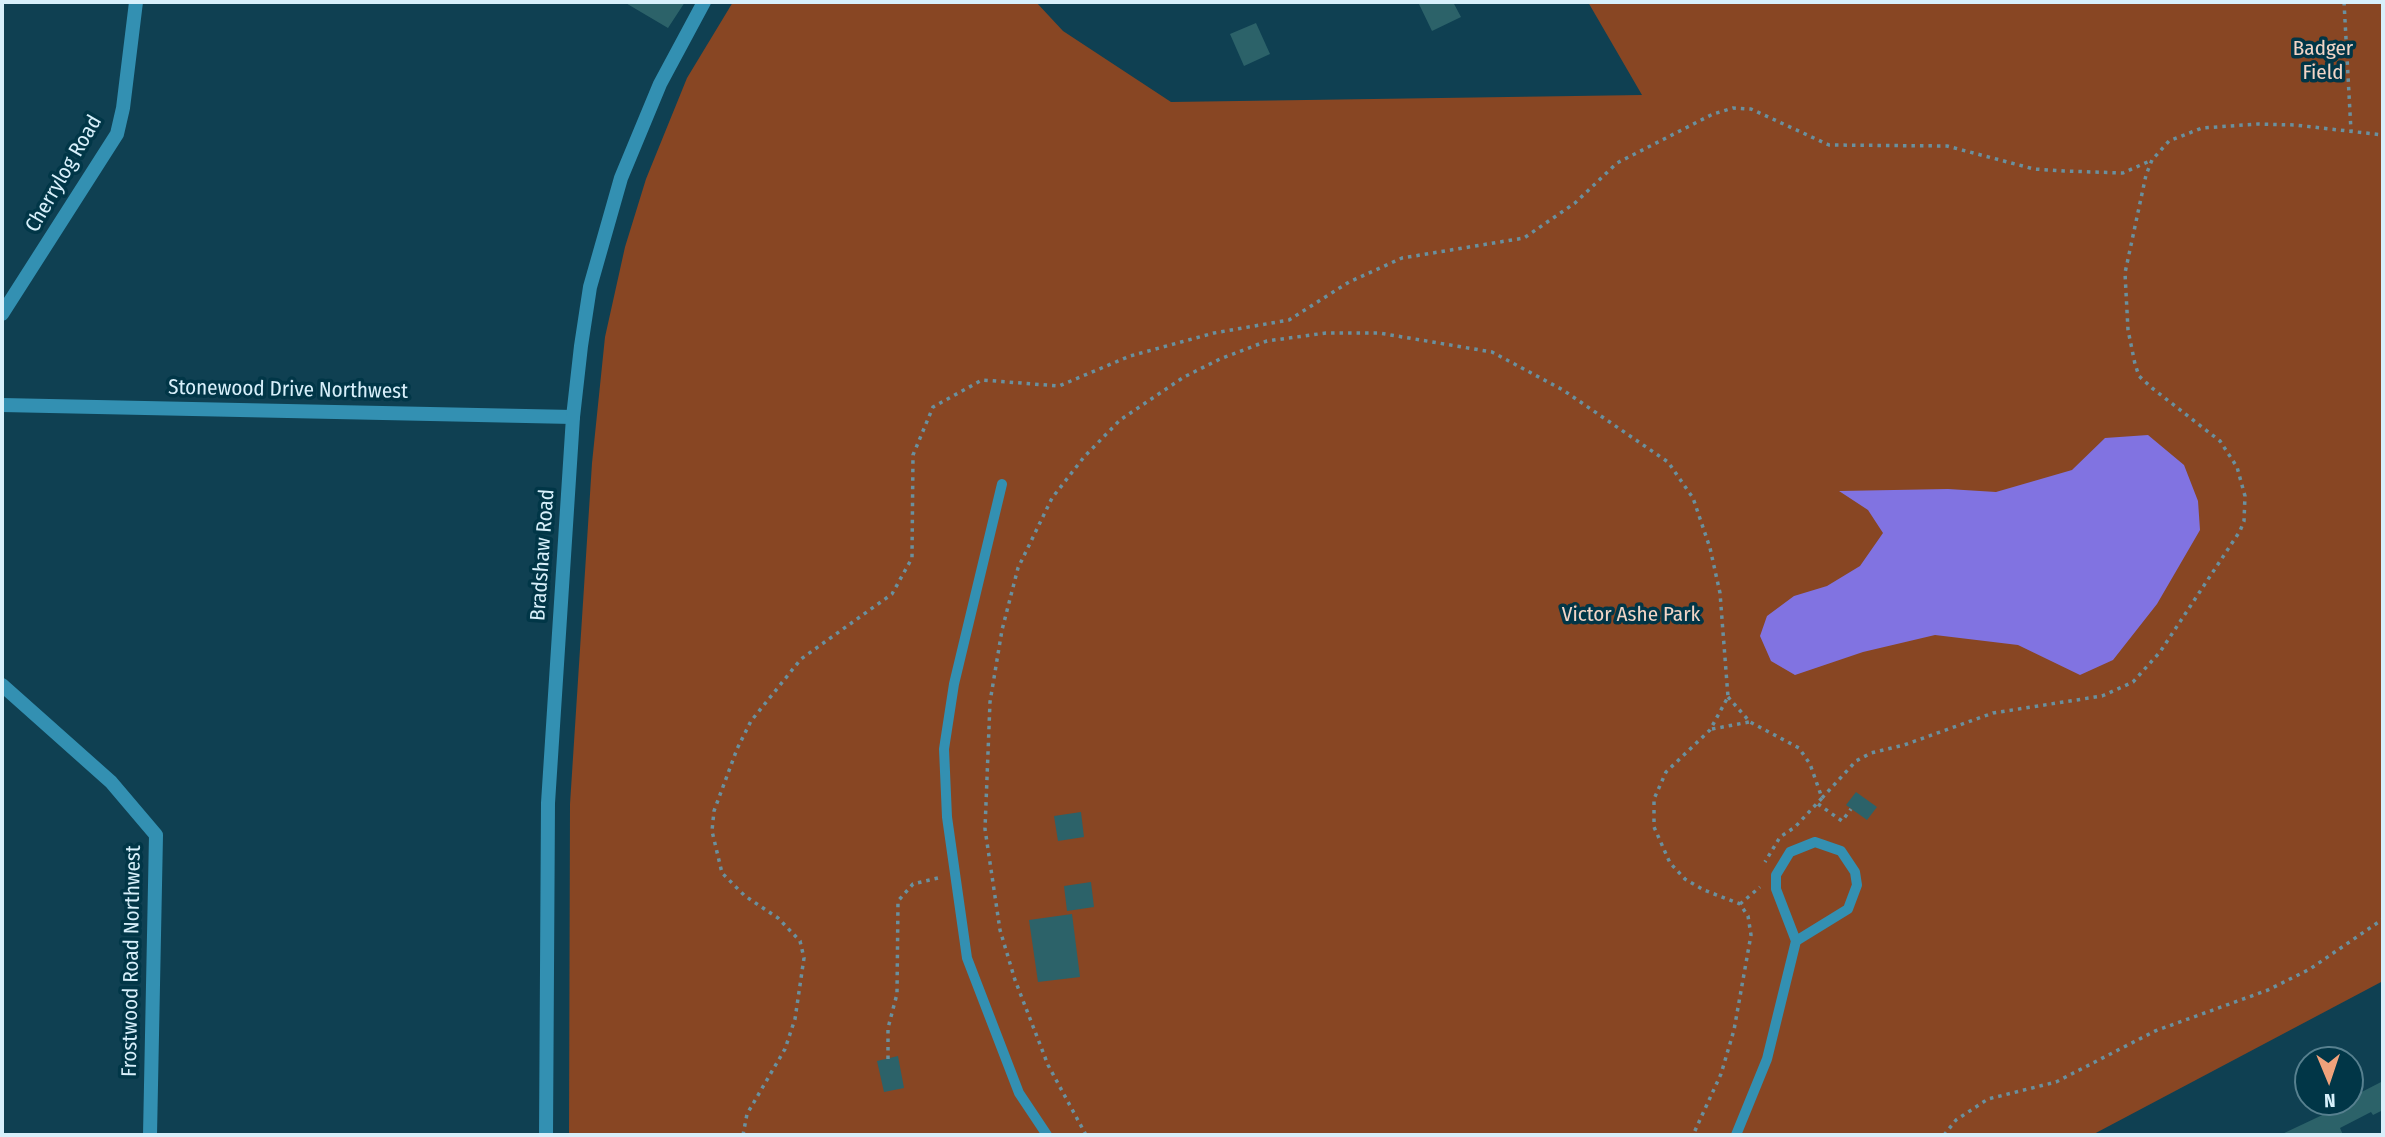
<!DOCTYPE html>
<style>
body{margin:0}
#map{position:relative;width:2385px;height:1137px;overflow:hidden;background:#0f4052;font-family:"Fira Sans Condensed",sans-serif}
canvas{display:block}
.frame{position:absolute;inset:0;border:4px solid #d8f0fb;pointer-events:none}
.north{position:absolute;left:2294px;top:1046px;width:70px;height:70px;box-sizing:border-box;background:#013647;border:2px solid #57808f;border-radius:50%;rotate:178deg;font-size:19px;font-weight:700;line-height:28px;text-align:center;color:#d8f0fb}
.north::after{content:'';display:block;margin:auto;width:24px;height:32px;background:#f1a27b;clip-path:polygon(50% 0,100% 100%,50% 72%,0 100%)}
</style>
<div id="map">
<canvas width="2385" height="1137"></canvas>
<div class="frame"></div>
<div class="north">N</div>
</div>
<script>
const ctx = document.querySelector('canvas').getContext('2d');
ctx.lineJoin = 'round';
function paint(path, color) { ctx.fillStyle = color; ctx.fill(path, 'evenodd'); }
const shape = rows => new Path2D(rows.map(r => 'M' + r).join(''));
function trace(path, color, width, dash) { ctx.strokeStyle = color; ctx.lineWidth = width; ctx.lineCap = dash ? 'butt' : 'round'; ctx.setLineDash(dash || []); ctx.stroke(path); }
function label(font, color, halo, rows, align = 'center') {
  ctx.font = font + ' "Fira Sans Condensed",sans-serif'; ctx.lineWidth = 7; ctx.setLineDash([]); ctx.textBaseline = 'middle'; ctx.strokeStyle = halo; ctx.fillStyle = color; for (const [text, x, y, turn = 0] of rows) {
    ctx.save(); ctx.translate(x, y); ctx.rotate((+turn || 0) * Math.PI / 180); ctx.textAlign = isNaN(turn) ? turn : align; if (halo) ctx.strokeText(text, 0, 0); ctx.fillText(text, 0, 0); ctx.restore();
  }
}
paint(shape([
 [733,2,1036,2,1063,31,1171,102,1642,95,1588,2,2383,2,2383,981,2092,1135,569,1135,570,804,592,463,605,337,625,247,646,179,687,78]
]), '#884623');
paint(shape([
 [2148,435,2184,465,2198,501,2200,530,2157,604,2113,660,2080,675,2018,645,1935,635,1863,652,1795,675,1771,661,1760,636,1767,616,1794,596,1827,586,1860,566,1883,533,1868,510,1839,491,1948,489,1996,492,2072,470,2105,438]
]), '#8173e1');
paint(shape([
 [624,2,685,2,668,28],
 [1418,2,1453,2,1461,17,1432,31],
 [1256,23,1270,54,1244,66,1230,34],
 [1856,792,1877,807,1867,820,1846,805],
 [1081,812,1084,837,1058,841,1054,816],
 [1091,882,1094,907,1067,911,1064,886],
 [1072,914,1080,977,1038,982,1029,920],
 [898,1056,904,1088,884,1092,877,1061],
 [2383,1081,2383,1110,2373,1115,2371,1112,2340,1128,2343,1135,2280,1135,2350,1102,2350,1098]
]), '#2c6269');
trace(shape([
 [2344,2,2351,131],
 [1728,697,1750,722,1799,748,1810,764,1822,798,1795,827,1780,837,1765,862],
 [1712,729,1749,722],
 [1822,798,1856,761,1871,753,1904,745,1993,713,2102,696,2133,682,2160,652,2240,531,2244,521,2245,496,2237,467,2220,441,2152,388,2139,376,2135,364,2128,330,2125,273,2146,175,2152,160,2169,141,2202,128,2258,124,2295,125,2383,135],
 [1818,804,1842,821,1851,809],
 [1740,904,1760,887],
 [888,1059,888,1028,897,994,898,901,913,884,942,877],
 [743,1135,747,1114,785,1049,795,1019,804,958,800,941,778,918,745,896,722,873,712,831,714,811,737,749,751,721,801,659,892,594,912,558,913,455,933,407,982,380,1059,386,1130,356,1214,333,1289,320,1349,282,1402,258,1524,238,1575,203,1617,163,1713,114,1733,108,1751,109,1829,145,1947,146,2034,169,2064,171,2123,173,2152,160],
 [1086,1135,1048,1065,1015,980,1000,930,985,829,990,702,1002,630,1018,568,1052,498,1084,457,1120,420,1184,377,1220,359,1267,341,1326,333,1379,333,1492,352,1563,390,1668,462,1693,498,1710,548,1720,593,1728,697,1710,730,1666,772,1654,799,1654,827,1670,863,1685,879,1704,890,1740,904,1748,916,1751,935,1734,1030,1721,1074,1693,1135],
 [1944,1135,1956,1120,1988,1099,2056,1082,2155,1031,2268,990,2310,969,2383,919]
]), '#6a909e', 3.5, [3.5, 5]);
trace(shape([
 [1002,484,954,684,944,749,947,817,967,958,1019,1093,1047,1135],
 [1815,842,1841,851,1855,872,1857,885,1848,909,1796,941,1776,889,1776,875,1790,852,1815,842],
 [1736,1135,1767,1059,1796,941]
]), '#3390b2', 10);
trace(shape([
 [2,314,117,134,123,108,136,2],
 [2,405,573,417],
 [2,685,111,782,156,835,150,1135]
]), '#3390b2', 14);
trace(shape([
 [546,1135,548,803,573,417,581,346,590,287,621,178,660,84,704,2]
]), '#3390b2', 14);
label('21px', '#f2d5c7', '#013647', [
 ["Badger",2323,49],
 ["Field",2323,73],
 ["Victor Ashe Park",1631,615]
]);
label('21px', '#d8f0fb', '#013647', [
 ["Cherrylog Road",64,174,-60],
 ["Stonewood Drive Northwest",288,390,1],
 ["Bradshaw Road",543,555,-86],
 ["Frostwood Road Northwest",132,961,-89]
]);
</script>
